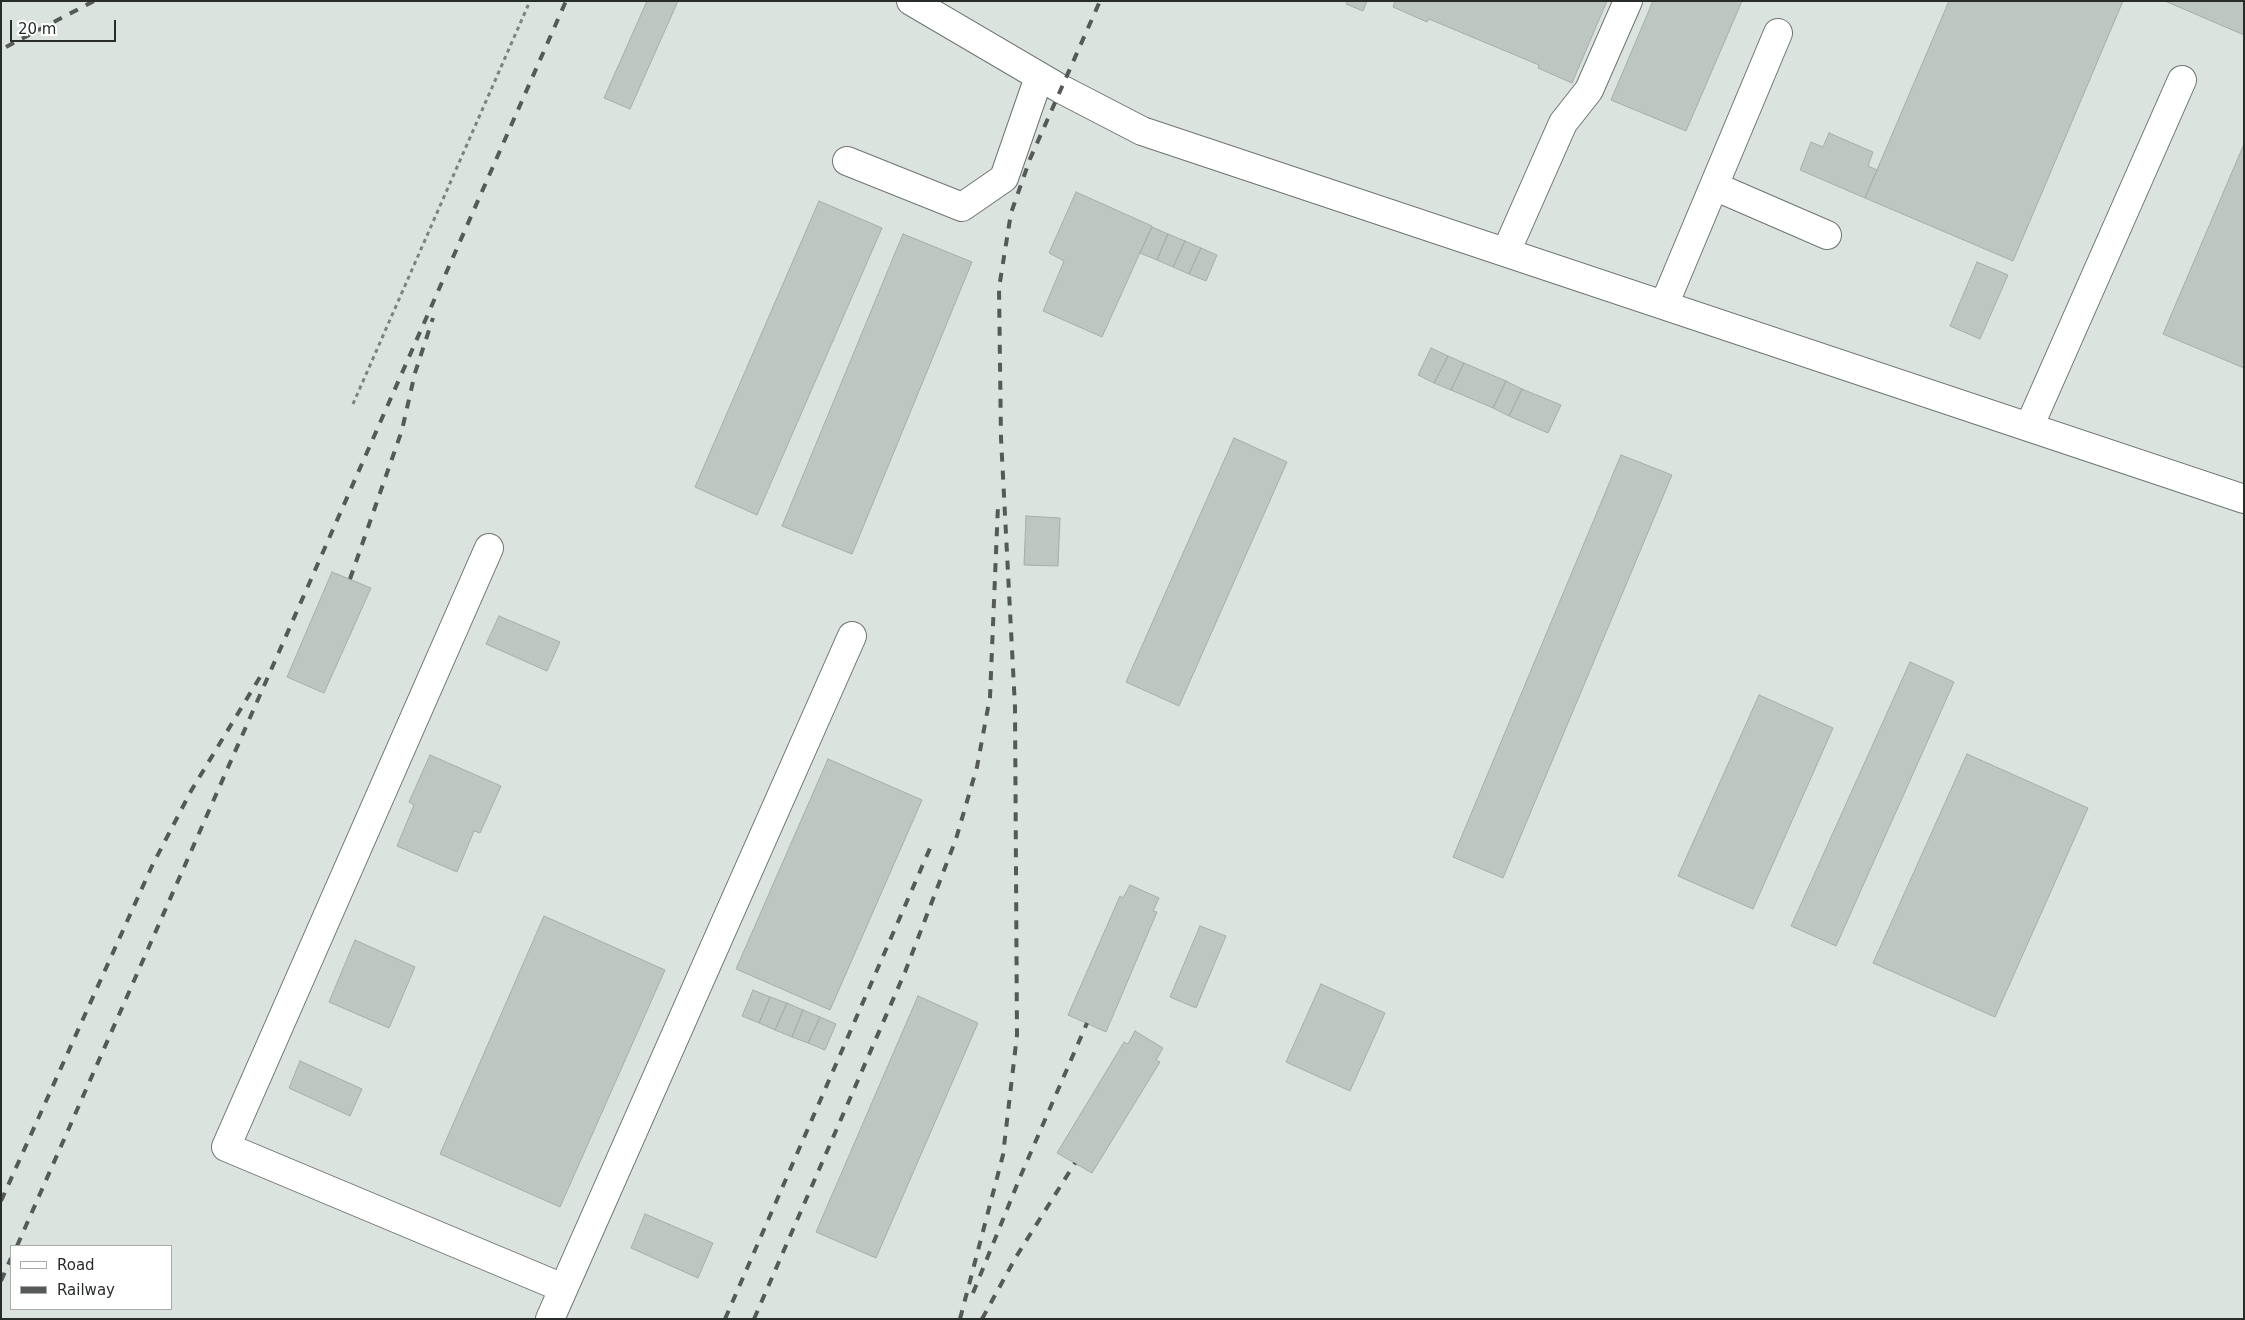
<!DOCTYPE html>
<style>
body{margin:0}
#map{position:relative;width:2245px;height:1320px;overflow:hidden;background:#dae3de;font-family:"DejaVu Sans",sans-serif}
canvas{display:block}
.frame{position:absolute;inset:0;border:2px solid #292d2a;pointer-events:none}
.legend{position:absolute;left:10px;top:1245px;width:162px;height:65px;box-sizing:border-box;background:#fff;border:1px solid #a9abaa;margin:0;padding:6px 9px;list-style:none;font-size:15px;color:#292d2a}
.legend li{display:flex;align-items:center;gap:10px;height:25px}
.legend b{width:25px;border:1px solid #a9abaa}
.scale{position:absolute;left:10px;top:20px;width:106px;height:22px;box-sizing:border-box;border:2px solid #292d2a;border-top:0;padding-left:6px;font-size:15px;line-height:18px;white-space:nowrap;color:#292d2a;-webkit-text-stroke:4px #fff;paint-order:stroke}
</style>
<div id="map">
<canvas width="2245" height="1320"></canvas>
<div class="frame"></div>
<ul class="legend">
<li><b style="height:6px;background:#fff"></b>Road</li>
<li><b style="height:6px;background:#555a57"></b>Railway</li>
</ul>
<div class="scale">20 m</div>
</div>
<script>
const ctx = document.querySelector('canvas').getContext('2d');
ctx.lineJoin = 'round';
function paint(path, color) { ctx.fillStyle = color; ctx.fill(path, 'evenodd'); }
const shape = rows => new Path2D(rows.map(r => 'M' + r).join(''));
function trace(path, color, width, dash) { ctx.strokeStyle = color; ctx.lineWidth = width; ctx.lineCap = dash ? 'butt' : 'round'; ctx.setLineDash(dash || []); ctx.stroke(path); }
const building = shape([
 [647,1,678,1,630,109,604,98,647,1],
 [1347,1,1367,1,1363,11,1346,4,1347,1],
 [1395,1,1607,1,1572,83,1538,68,1539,65,1429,19,1427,22,1393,7,1395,1],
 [1653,1,1742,1,1686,131,1611,100,1653,1],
 [1949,1,2123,1,2013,261,1865,198,1949,1],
 [2165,1,2244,1,2244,35,2165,1],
 [1829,133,1873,152,1868,166,1877,170,1865,198,1800,170,1811,142,1823,147,1829,133],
 [2244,144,2244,368,2163,334,2244,144],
 [1076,192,1152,226,1102,337,1043,311,1064,261,1049,253,1076,192],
 [819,201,882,228,757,515,695,487,819,201],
 [1152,227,1168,234,1157,260,1140,253,1152,227],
 [903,234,972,262,852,554,782,526,903,234],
 [1168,234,1185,241,1173,267,1157,260,1168,234],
 [1185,241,1201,248,1189,274,1173,267,1185,241],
 [1201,248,1217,255,1206,281,1189,274,1201,248],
 [1977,262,2008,275,1980,339,1950,326,1977,262],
 [1431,348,1448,356,1434,383,1418,375,1431,348],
 [1448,356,1464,363,1451,390,1434,383,1448,356],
 [1464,363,1506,381,1493,408,1451,390,1464,363],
 [1506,381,1522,389,1509,416,1493,408,1506,381],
 [1522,389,1561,405,1548,433,1509,416,1522,389],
 [1234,438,1287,462,1179,706,1126,682,1234,438],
 [1621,455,1672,475,1503,878,1453,857,1621,455],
 [1026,516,1060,518,1058,566,1024,565,1026,516],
 [332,572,371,588,324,693,287,677,332,572],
 [499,616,560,642,547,671,486,644,499,616],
 [1910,662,1954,682,1836,946,1791,926,1910,662],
 [1759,695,1833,728,1753,909,1678,876,1759,695],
 [1967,754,2088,808,1995,1017,1873,963,1967,754],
 [430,755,501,786,480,833,474,831,457,872,397,846,414,805,409,802,430,755],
 [828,759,922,800,830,1010,736,969,828,759],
 [1130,885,1159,898,1153,911,1157,912,1106,1032,1068,1015,1120,896,1123,898,1130,885],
 [544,916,665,970,560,1207,440,1154,544,916],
 [1200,926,1226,936,1196,1008,1170,997,1200,926],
 [355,940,415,967,389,1028,329,1002,355,940],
 [1321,984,1385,1013,1350,1091,1286,1062,1321,984],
 [753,990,770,997,759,1023,742,1016,753,990],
 [918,996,978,1023,876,1258,816,1232,918,996],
 [770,997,787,1003,775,1030,759,1023,770,997],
 [787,1003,803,1010,792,1037,775,1030,787,1003],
 [803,1010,820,1017,808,1043,792,1037,803,1010],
 [820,1017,836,1024,825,1050,808,1043,820,1017],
 [1135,1031,1163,1048,1156,1060,1160,1062,1092,1173,1057,1153,1124,1042,1128,1044,1135,1031],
 [300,1061,362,1089,350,1116,289,1088,300,1061],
 [645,1214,713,1243,698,1278,631,1248,645,1214]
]);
paint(building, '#bec6c1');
trace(building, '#a5aea8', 1);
const minor = shape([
 [911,1,1061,89,1142,131,2244,499],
 [847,161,962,207,1004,178,1039,77],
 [1714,186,1827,235],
 [1506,252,1563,123,1589,90,1628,1],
 [1664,305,1778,33],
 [2029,427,2182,80],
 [489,548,226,1147,563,1288],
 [550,1319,852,636]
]);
trace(minor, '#6e7571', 30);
trace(shape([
 [353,404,530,1]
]), '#7c827e', 3, [4, 4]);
trace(minor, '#fff', 28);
trace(shape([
 [6,47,94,1],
 [350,579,402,430,415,373,433,318],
 [1,1201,152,866,191,791,260,677],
 [17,1246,566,1],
 [1,1281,11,1258],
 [973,1293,1021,1175,1087,1023],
 [725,1319,931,846],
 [754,1319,905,972,956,839,977,767,990,697,998,505],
 [960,1319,1003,1155,1017,1035,1015,707,1001,438,999,288,1011,213,1030,159,1100,1],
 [982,1319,1016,1257,1075,1163]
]), '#555a57', 4, [9, 9]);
</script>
